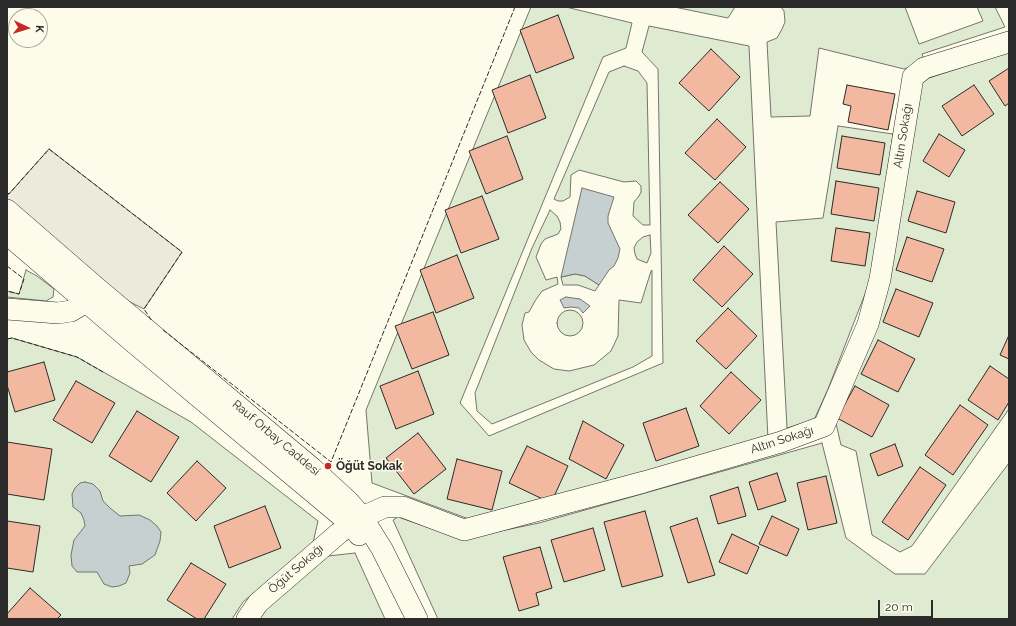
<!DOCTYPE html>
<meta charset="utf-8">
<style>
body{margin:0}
#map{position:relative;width:1016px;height:626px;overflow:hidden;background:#fdfbea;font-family:Raleway,sans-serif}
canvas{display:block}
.frame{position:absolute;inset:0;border:8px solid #2b2b2b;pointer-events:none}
.north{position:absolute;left:8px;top:8px;width:40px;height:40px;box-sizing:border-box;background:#fdfbea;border:1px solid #a9a89e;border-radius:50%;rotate:94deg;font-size:11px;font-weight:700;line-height:16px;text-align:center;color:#2b2b2b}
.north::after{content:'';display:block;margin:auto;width:14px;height:18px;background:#c62828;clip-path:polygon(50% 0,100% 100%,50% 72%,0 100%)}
.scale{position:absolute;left:878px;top:600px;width:55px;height:18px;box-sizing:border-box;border:2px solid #2b2b2b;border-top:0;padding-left:5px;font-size:12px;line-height:14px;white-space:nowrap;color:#2b2b2b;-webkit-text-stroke:3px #fdfbea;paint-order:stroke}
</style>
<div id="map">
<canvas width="1016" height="626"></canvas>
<div class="frame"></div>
<div class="north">K</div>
<div class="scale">20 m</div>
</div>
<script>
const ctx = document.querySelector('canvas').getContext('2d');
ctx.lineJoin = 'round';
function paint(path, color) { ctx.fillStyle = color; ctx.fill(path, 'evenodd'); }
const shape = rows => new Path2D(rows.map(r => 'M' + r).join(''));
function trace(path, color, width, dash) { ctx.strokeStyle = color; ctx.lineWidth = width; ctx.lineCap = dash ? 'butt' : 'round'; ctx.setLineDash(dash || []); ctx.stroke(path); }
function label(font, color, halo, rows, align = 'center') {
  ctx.font = font + ' Raleway,sans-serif'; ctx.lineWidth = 3; ctx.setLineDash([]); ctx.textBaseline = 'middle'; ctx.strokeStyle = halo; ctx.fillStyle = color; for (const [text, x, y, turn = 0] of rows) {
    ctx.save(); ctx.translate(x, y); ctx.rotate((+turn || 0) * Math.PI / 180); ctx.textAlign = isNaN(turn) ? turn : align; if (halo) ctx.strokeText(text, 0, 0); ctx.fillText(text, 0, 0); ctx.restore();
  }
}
const green = shape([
 [531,7,566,7,632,23,626,48,603,57,460,403,489,436,663,363,658,69,642,52,649,26,749,46,768,439,474,521,372,483,366,410,531,7],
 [674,7,735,7,728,18,674,7],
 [781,7,905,7,919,44,983,21,977,7,995,7,1005,27,922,54,925,62,904,69,819,48,810,116,771,117,767,42,777,38,782,29,785,22,784,11,781,7],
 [1009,52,1009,409,912,546,900,552,872,535,856,451,841,445,834,415,875,328,919,86,929,78,1009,52],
 [624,66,638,71,647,83,650,225,643,225,633,216,634,202,639,196,641,192,641,186,636,181,624,182,579,170,571,175,570,197,563,201,558,201,554,199,609,72,624,66],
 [838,126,893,134,872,276,828,389,814,420,787,428,776,222,823,218,838,126],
 [550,210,557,216,560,222,561,229,558,234,545,239,541,244,536,257,546,280,557,277,558,284,542,291,535,301,529,312,525,313,522,325,524,340,531,352,539,360,554,369,569,371,594,365,611,351,618,336,619,300,641,303,651,271,652,270,652,356,633,367,492,424,477,411,475,393,532,248,550,210],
 [650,235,651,253,647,263,637,259,635,254,634,248,637,242,643,237,650,235],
 [26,270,37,276,54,289,53,297,46,301,7,297,7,291,19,294,26,270],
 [575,274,585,276,599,285,595,291,578,285,563,285,561,277,575,274],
 '557 323a13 13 0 1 1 26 0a13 13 0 1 1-26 0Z',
 [12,338,77,357,191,422,318,521,313,543,243,602,232,619,7,619,7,339,12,338],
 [822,443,846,538,895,574,925,574,1009,463,1009,619,438,619,393,520,398,517,462,539,539,523,822,443],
 [355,553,385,619,256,619,261,612,328,556,355,553]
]);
paint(green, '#deebd1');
trace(green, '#74746e', 1);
const parking = shape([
 [49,149,182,252,144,309,106,290,7,200,7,196,49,149]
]);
paint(parking, '#eceadb');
trace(parking, '#74746e', 1);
const water = shape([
 [582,188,614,197,608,216,608,223,620,249,618,258,614,266,609,270,599,285,585,276,575,274,561,277,582,188],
 [566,297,580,299,590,306,583,313,579,308,571,307,564,308,560,300,566,297],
 [85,482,93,484,100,491,103,501,110,508,120,516,139,515,150,520,157,526,161,532,160,541,155,555,142,564,129,566,130,573,126,583,119,586,112,587,104,584,97,572,77,572,72,566,71,555,74,540,85,526,84,520,81,513,73,507,72,494,75,488,80,483,85,482]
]);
paint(water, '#c7d0d0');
trace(water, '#74746e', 1);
const building = shape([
 [558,15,574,58,536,73,520,30,558,15],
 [711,49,740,77,709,111,679,83,711,49],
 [1009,68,1009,103,1005,106,989,81,1009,68],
 [530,75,546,118,508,133,492,90,530,75],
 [847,85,895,94,888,130,848,122,851,106,843,104,847,85],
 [974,85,994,114,962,136,942,106,974,85],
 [717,119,746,147,715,180,685,153,717,119],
 [939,134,965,150,949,177,923,161,939,134],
 [507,136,523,179,486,194,469,151,507,136],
 [842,136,885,143,880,175,837,168,842,136],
 [836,181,879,188,874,221,831,214,836,181],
 [720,182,749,209,718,243,688,215,720,182],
 [917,191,955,202,946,233,908,221,917,191],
 [482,196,499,239,461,253,445,210,482,196],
 [836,228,870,233,865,266,831,261,836,228],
 [907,237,944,249,932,282,896,270,907,237],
 [724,246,753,274,722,307,693,280,724,246],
 [457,255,474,298,436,313,420,270,457,255],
 [896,289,933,303,919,337,883,322,896,289],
 [728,308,757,336,726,369,696,341,728,308],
 [433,312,449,355,412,369,395,326,433,312],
 [1009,335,1009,359,1000,355,1009,335],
 [878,340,915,359,898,392,861,374,878,340],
 [44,362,55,400,15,412,7,385,7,372,44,362],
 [990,366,1009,379,1009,402,998,420,968,400,990,366],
 [418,371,434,414,396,429,380,386,418,371],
 [731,372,761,400,729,434,700,406,731,372],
 [76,381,115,403,92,443,53,420,76,381],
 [855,386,889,405,872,437,837,418,855,386],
 [960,405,988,425,953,475,925,455,960,405],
 [686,408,699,446,656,461,643,423,686,408],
 [137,411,179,437,151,482,109,456,137,411],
 [583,421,624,445,606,479,569,459,583,421],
 [418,433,446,469,414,494,386,458,418,433],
 [7,442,52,449,44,500,7,494,7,442],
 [895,444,903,466,878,476,870,454,895,444],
 [527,446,568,466,551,503,509,483,527,446],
 [457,459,502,471,492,510,447,499,457,459],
 [197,461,226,488,196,521,167,493,197,461],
 [920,467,946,485,908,540,882,522,920,467],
 [777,473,786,501,758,510,749,482,777,473],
 [826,476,837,523,808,530,797,483,826,476],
 [738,487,746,516,718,524,710,496,738,487],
 [265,506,281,548,229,568,214,526,265,506],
 [645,511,663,576,622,587,604,522,645,511],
 [772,516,799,529,787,556,759,544,772,516],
 [697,518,715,575,688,583,670,527,697,518],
 [7,521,40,526,33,572,7,568,7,521],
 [593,528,605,570,564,582,551,540,593,528],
 [732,534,759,547,747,574,719,562,732,534],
 [540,547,552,588,536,593,539,605,519,611,503,557,540,547],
 [191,563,226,584,204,619,197,619,167,600,191,563],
 [30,588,61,615,57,619,7,619,7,614,30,588]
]);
paint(building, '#f2b8a0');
trace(building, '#2b2b2b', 1);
const minor = shape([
 [7,210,98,289,312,468,348,501,362,517,382,549,417,619],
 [7,234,133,342,351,524,359,535],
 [7,309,58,313,71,311,86,302,95,292],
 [247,619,258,603,339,533,362,517,385,507,403,507,464,530,644,482,781,442,824,426,868,324,880,279,913,77,924,68,1009,42]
]);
trace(minor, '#2b2b2b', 22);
trace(minor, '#fdfbea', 21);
trace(shape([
 [7,192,9,194,49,149,182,252,144,309,152,321],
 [7,266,24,279,19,294,7,291],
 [163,330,331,462,515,7],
 [7,339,12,338,77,357,103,372]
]), '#2b2b2b', 1, [5, 2]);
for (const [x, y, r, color] of [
 [328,466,4,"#c62828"]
]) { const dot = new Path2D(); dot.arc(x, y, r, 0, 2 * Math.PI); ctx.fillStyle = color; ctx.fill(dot); trace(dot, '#fdfbea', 1.5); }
label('12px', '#2b2b2b', '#fdfbea', [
 ["Altın Sokağı",903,136,-81],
 ["Rauf Orbay Caddesi",276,438,40],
 ["Altın Sokağı",782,440,-18],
 ["Öğüt Sokağı",296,569,-41]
]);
label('bold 12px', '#2b2b2b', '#fdfbea', [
 ["Öğüt Sokak",336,466]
], 'left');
</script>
